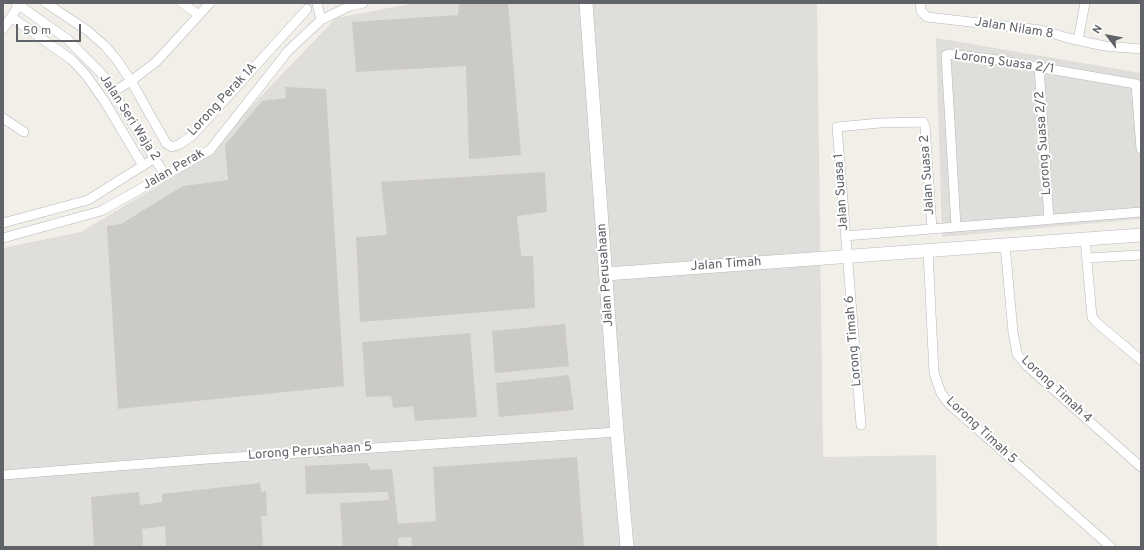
<!DOCTYPE html>
<style>
body{margin:0}
#map{position:relative;width:1144px;height:550px;overflow:hidden;background:#f1efe8;font-family:Overpass,sans-serif}
canvas{display:block}
.frame{position:absolute;inset:0;border:4px solid #5f6368;pointer-events:none}
.north{position:absolute;left:1088px;top:16px;width:40px;height:40px;-webkit-text-stroke:3px #fff;paint-order:stroke;rotate:302deg;font-size:11px;font-weight:700;line-height:16px;text-align:center;color:#5f6368}
.north::after{content:'';display:block;margin:auto;width:14px;height:18px;background:#5f6368;clip-path:polygon(50% 0,100% 100%,50% 72%,0 100%)}
.scale{position:absolute;left:16px;top:24px;width:65px;height:18px;box-sizing:border-box;border:2px solid #5f6368;border-top:0;padding-left:5px;font-size:12px;line-height:14px;white-space:nowrap;color:#5f6368;-webkit-text-stroke:3px #fff;paint-order:stroke}
</style>
<div id="map">
<canvas width="1144" height="550"></canvas>
<div class="frame"></div>
<div class="north">N</div>
<div class="scale">50 m</div>
</div>
<script>
const ctx = document.querySelector('canvas').getContext('2d');
ctx.lineJoin = 'round';
function paint(path, color) { ctx.fillStyle = color; ctx.fill(path, 'evenodd'); }
const shape = rows => new Path2D(rows.map(r => 'M' + r).join(''));
function trace(path, color, width, dash) { ctx.strokeStyle = color; ctx.lineWidth = width; ctx.lineCap = dash ? 'butt' : 'round'; ctx.setLineDash(dash || []); ctx.stroke(path); }
function label(font, color, halo, rows, align = 'center') {
  ctx.font = font + ' Overpass,sans-serif'; ctx.lineWidth = 4; ctx.setLineDash([]); ctx.textBaseline = 'middle'; ctx.strokeStyle = halo; ctx.fillStyle = color; for (const [text, x, y, turn = 0] of rows) {
    ctx.save(); ctx.translate(x, y); ctx.rotate((+turn || 0) * Math.PI / 180); ctx.textAlign = isNaN(turn) ? turn : align; if (halo) ctx.strokeText(text, 0, 0); ctx.fillText(text, 0, 0); ctx.restore();
  }
}
paint(shape([
 [415,3,812,3,817,4,823,457,936,455,937,547,3,547,3,248,81,232,199,161,336,18],
 [936,38,1141,73,1141,219,942,237]
]), '#e0deda');
paint(shape([
 [492,3,508,3,521,155,469,159,466,66,356,72,352,22,458,15,459,4],
 [285,87,326,89,344,386,118,409,107,226,121,224,183,186,228,180,225,145,262,101,286,98],
 [545,172,547,212,517,216,521,256,533,256,535,308,360,322,356,237,387,235,381,182],
 [565,324,569,366,495,373,492,331],
 [470,333,477,417,415,421,413,406,393,408,391,396,366,397,362,342],
 [569,375,574,410,499,417,496,383],
 [577,457,584,547,412,547,411,537,398,538,399,547,343,547,340,503,389,500,388,492,306,494,305,466,367,463,371,470,392,469,398,524,436,521,433,467],
 [260,483,261,492,266,491,267,516,261,516,263,547,166,547,165,526,142,529,143,547,94,547,91,497,139,492,140,505,162,502,162,494]
]), '#cccac5');
const street = shape([
 [16,3,67,39,102,74,165,175],
 [46,3,88,31,105,46,117,60,131,81,166,143,172,147,180,144,193,135,307,9],
 [182,3,199,15],
 [317,3,321,20],
 [920,3,921,11,927,17,1041,30,1068,38,1104,46,1141,49],
 [11,17,72,60,86,75,105,102,143,166],
 [3,29,19,5],
 [1078,40,1085,3],
 [1039,66,1049,220],
 [113,92,131,81,156,62,210,3],
 [3,118,24,132],
 [3,223,88,200,155,158],
 [956,227,946,55,949,54,991,59,1136,84,1141,149],
 [845,236,1141,212],
 [3,238,101,211,210,150,288,51,321,20,350,6,363,3],
 [1085,239,1092,317,1097,323,1141,360],
 [1005,245,1013,332,1017,354,1027,366,1141,467],
 [928,251,934,373,941,393,949,404,1111,547],
 [1087,258,1141,255],
 [861,425,837,127,880,123,923,122,925,126,932,229],
 [3,475,207,459,617,432]
]);
const secondary = shape([
 [586,3,617,432,627,547],
 [606,274,1141,235]
]);
trace(street, '#b5b8bc', 10);
trace(secondary, '#b6babf', 14);
trace(street, '#fff', 9);
trace(secondary, '#fff', 13);
label('13px', '#5f6368', '#fff', [
 ["Jalan Nilam 8",1014,29,9],
 ["Lorong Suasa 2/1",1004,63,8],
 ["Lorong Perak 1A",223,100,-47],
 ["Jalan Seri Waja 2",129,118,57],
 ["Lorong Suasa 2/2",1044,143,-94],
 ["Jalan Perak",174,170,-30],
 ["Jalan Suasa 2",928,175,-94],
 ["Jalan Suasa 1",842,192,-94],
 ["Jalan Timah",726,265,-4],
 ["Jalan Perusahaan",606,275,-94],
 ["Lorong Timah 6",854,341,-95],
 ["Lorong Timah 4",1056,390,43],
 ["Lorong Timah 5",981,431,43],
 ["Lorong Perusahaan 5",310,452,-4]
]);
</script>
